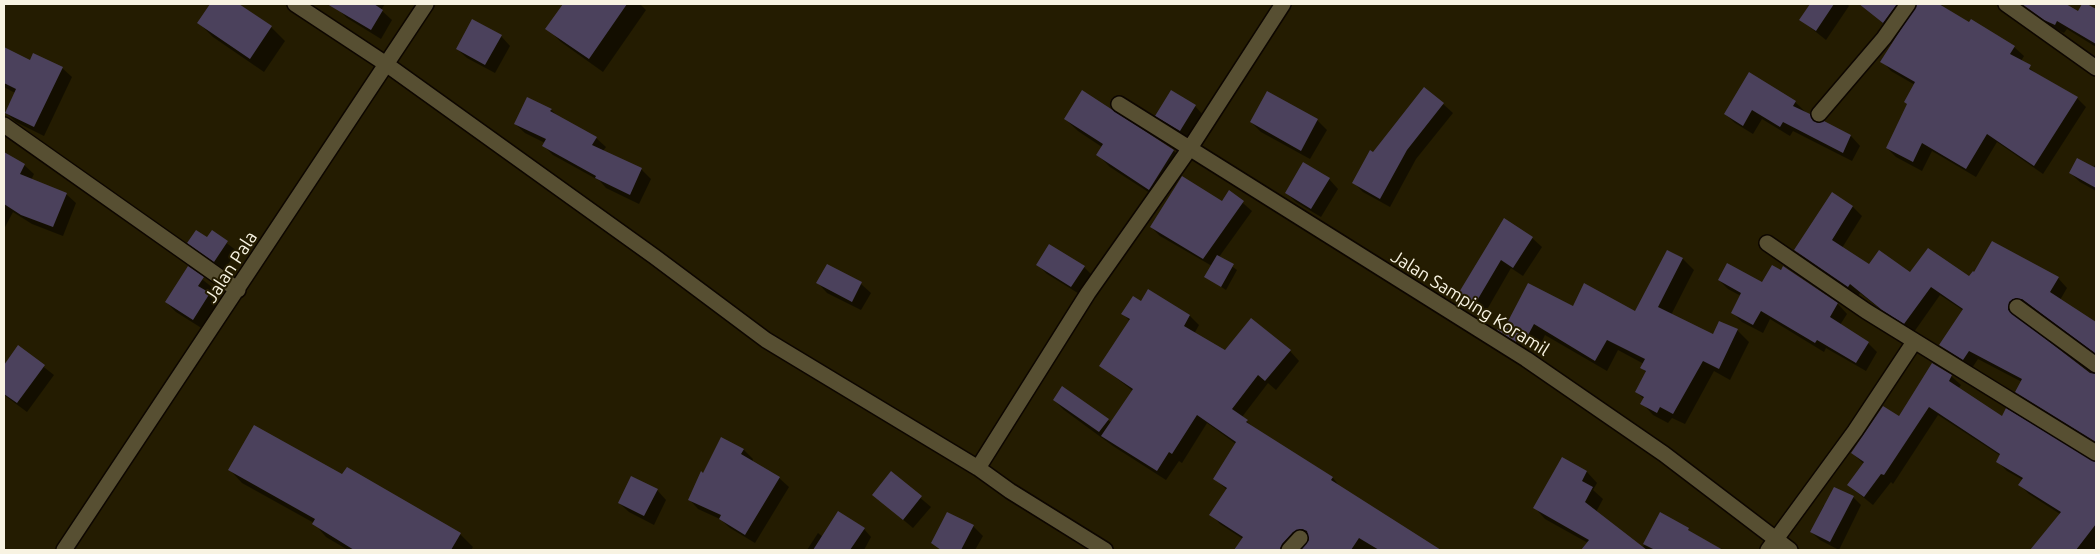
<!DOCTYPE html>
<style>
body{margin:0}
#map{position:relative;width:2100px;height:554px;overflow:hidden;background:#241c01;font-family:Ubuntu,sans-serif}
canvas{display:block}
.frame{position:absolute;inset:0;border:5px solid #f8f3e2;pointer-events:none}
</style>
<div id="map">
<canvas width="2100" height="554"></canvas>
<div class="frame"></div>
</div>
<script>
const ctx = document.querySelector('canvas').getContext('2d');
ctx.lineJoin = 'round';
function paint(path, color) { ctx.fillStyle = color; ctx.fill(path, 'evenodd'); }
const shape = rows => new Path2D(rows.map(r => 'M' + r).join(''));
function trace(path, color, width, dash) { ctx.strokeStyle = color; ctx.lineWidth = width; ctx.lineCap = dash ? 'butt' : 'round'; ctx.setLineDash(dash || []); ctx.stroke(path); }
function label(font, color, halo, rows, align = 'center') {
  ctx.font = font + ' Ubuntu,sans-serif'; ctx.lineWidth = 4; ctx.setLineDash([]); ctx.textBaseline = 'middle'; ctx.strokeStyle = halo; ctx.fillStyle = color; for (const [text, x, y, turn = 0] of rows) {
    ctx.save(); ctx.translate(x, y); ctx.rotate((+turn || 0) * Math.PI / 180); ctx.textAlign = isNaN(turn) ? turn : align; if (halo) ctx.strokeText(text, 0, 0); ctx.fillText(text, 0, 0); ctx.restore();
  }
}
paint(shape([
 [212,4,236,4,271,27,285,41,264,72,213,37,199,23],
 [341,4,385,4,381,10,392,20,381,39,347,18,338,9],
 [564,4,640,4,646,10,603,72,561,42,547,28],
 [1811,4,1847,4,1849,6,1826,40,1801,20],
 [1859,4,1944,4,1942,6,1970,24,1971,21,2014,47,2024,56,2021,61,2039,76,2077,98,2086,107,2043,174,1997,142,1976,177,1932,151,1922,171,1896,157,1887,148,1908,105,1915,85,1891,71,1882,61,1919,5,1913,5,1893,31],
 [2024,4,2061,4,2079,12,2084,4,2096,11,2096,47,2067,29,2064,33,2055,29],
 [501,36,510,46,495,73,467,58,457,49],
 [4,48,30,62,62,68,72,77,44,136,16,122,6,113,15,93,4,87],
 [1795,102,1818,124,1824,123,1851,136,1860,146,1852,161,1793,131,1790,136,1762,119,1753,134,1735,123,1725,114],
 [1443,104,1453,113,1416,159,1390,207,1363,192,1354,183,1373,153],
 [1195,106,1204,116,1190,140,1166,125,1157,115],
 [551,110,558,116,596,138,606,147,603,151,642,170,651,179,639,204,606,188,600,181,553,155,544,146,545,143,525,133,515,124],
 [1065,119,1173,150,1186,163,1162,201,1110,167,1098,155,1102,147,1078,131],
 [1317,120,1327,130,1310,159,1261,132,1251,122],
 [4,153,24,165,34,174,31,180,66,194,76,203,63,236,32,224,13,212,4,229],
 [2096,163,2096,191,2080,182,2070,173,2093,168],
 [1329,179,1338,189,1321,217,1296,202,1286,193],
 [1230,192,1252,211,1219,257,1237,270,1226,290,1206,277,1212,266,1160,236,1151,227,1222,203],
 [1832,194,1853,207,1862,216,1842,248,1869,266,1910,274,1969,278,1975,274,1993,243,2058,278,2067,288,2060,300,2096,324,2096,356,2033,308,2023,307,2016,315,2019,321,2096,376,2096,445,2026,401,2016,392,2022,382,1978,359,1972,368,1950,354,1941,344,1964,311,1940,295,1914,332,1893,319,1860,293,1858,296,1805,259,1795,250],
 [1505,220,1532,238,1542,247,1523,276,1511,268,1485,313,1469,303,1460,294],
 [212,232,237,251,224,270,189,243,207,239],
 [1668,251,1683,259,1694,270,1671,315,1714,336,1737,330,1749,342,1730,380,1714,371,1685,424,1672,418,1668,423,1653,415,1642,403,1644,399,1636,392,1647,373,1642,368,1644,364,1618,350,1607,371,1545,335,1539,347,1524,339,1521,345,1499,330,1515,333,1507,325,1574,307,1635,313],
 [1038,265,1084,267,1093,276,1081,295,1047,274],
 [827,266,861,284,871,293,861,310,827,293,818,283],
 [1784,267,1838,304,1847,314,1840,325,1868,343,1877,352,1866,371,1826,348,1824,352,1770,319,1763,333,1742,322,1733,313,1741,296,1728,289,1719,280,1763,284],
 [188,268,213,288,209,294,219,304,203,329,176,312,166,302],
 [1149,290,1190,316,1199,325,1194,334,1226,351,1290,351,1299,361,1276,390,1268,383,1242,417,1255,429,1333,478,1341,488,1439,550,1302,550,1310,541,1308,538,1296,550,1236,550,1243,539,1220,524,1211,514,1227,490,1215,479,1236,444,1207,423,1182,463,1179,461,1166,480,1113,446,1064,410,1054,400,1108,420,1112,423,1133,391,1101,366,1130,321,1123,314,1141,302],
 [18,347,54,375,27,412,4,395,4,367],
 [1932,364,1951,376,1961,385,1958,389,2002,418,2096,464,2096,550,2035,550,2033,548,2060,514,2029,494,2020,485,2023,480,2007,471,1998,462,2001,456,1938,415,1893,484,1891,482,1873,505,1848,485,1864,464,1852,453,1899,418],
 [722,439,744,450,753,459,752,462,779,478,789,487,755,543,730,528,720,519,698,509,689,499],
 [1562,459,1587,472,1597,483,1593,490,1603,499,1596,512,1642,549,1661,514,1721,550,1586,550,1584,548,1588,543,1545,519,1535,508],
 [230,470,342,476,460,534,473,547,471,550,348,550,326,537,314,523,242,483],
 [891,473,931,507,913,528,874,495],
 [657,490,666,500,654,525,629,512,619,503],
 [1853,497,1861,505,1839,550,1820,540,1811,532,1824,505,1827,507],
 [973,526,983,536,975,550,941,550,933,542],
 [864,529,871,537,864,550,807,550,818,533,823,537]
]), '#0007');
paint(shape([
 [210,4,239,4,272,26,250,59,197,23],
 [327,4,374,4,383,10,371,30],
 [563,4,627,4,589,59,545,29],
 [1810,4,1834,4,1816,31,1799,20],
 [1859,4,1897,4,1883,23],
 [1917,4,1939,4,1969,22,1971,19,2015,46,2010,54,2031,65,2029,69,2078,97,2034,166,1987,134,1966,169,1922,143,1913,162,1886,148,1907,104,1904,102,1915,82,1880,62],
 [2022,4,2066,4,2078,11,2082,4,2087,4,2096,9,2096,44,2057,21,2055,25,2044,20],
 [472,19,502,35,485,65,456,49],
 [4,47,30,60,33,53,63,67,34,127,5,113,16,89,4,83],
 [1749,72,1796,101,1793,106,1810,114,1813,121,1818,123,1824,121,1851,135,1843,153,1783,122,1780,127,1752,110,1743,126,1724,114],
 [1424,87,1444,103,1407,150,1380,199,1352,183,1370,150,1373,152],
 [1082,90,1174,150,1149,190,1096,155,1103,144,1064,119],
 [1171,90,1196,105,1180,131,1155,116],
 [1267,91,1318,119,1301,151,1250,122],
 [527,97,552,109,550,111,597,137,592,145,642,168,630,195,595,178,596,176,542,146,546,139,514,124],
 [4,152,25,164,20,174,67,193,53,227,21,215,4,204],
 [2077,158,2096,168,2096,188,2069,173],
 [1303,162,1330,178,1311,209,1285,193],
 [1182,176,1222,201,1229,190,1244,201,1203,259,1150,227],
 [1832,192,1853,206,1832,240,1869,264,1879,250,1910,272,1928,248,1969,276,1973,271,1974,272,1992,241,2059,277,2050,292,2096,322,2096,354,2022,299,2013,299,2009,302,2008,310,2090,373,2096,374,2096,442,2015,392,2022,379,1969,351,1963,360,1939,345,1963,309,1931,287,1904,324,1882,310,1850,284,1848,287,1794,250],
 [1504,218,1533,237,1513,268,1501,260,1475,304,1458,294],
 [196,230,207,237,212,230,228,241,214,262,187,243],
 [1049,244,1085,266,1071,287,1036,265],
 [1667,250,1683,258,1658,307,1713,334,1719,321,1738,329,1719,369,1703,361,1673,414,1660,407,1657,413,1640,404,1644,397,1635,392,1646,371,1640,368,1645,359,1607,340,1595,361,1534,324,1527,337,1506,325,1528,283,1573,306,1584,283,1635,311],
 [1217,255,1234,264,1221,287,1204,277],
 [1727,263,1762,282,1772,265,1781,270,1783,266,1838,303,1830,317,1869,342,1856,363,1817,340,1815,343,1761,311,1753,325,1731,313,1741,293,1718,280],
 [827,264,862,282,852,302,816,283],
 [188,266,204,277,198,286,210,293,193,320,165,302],
 [1148,289,1190,315,1184,326,1225,350,1251,318,1291,350,1265,381,1258,375,1232,409,1248,420,1246,422,1333,477,1331,480,1441,550,1379,550,1359,538,1351,550,1301,550,1309,540,1307,531,1302,529,1293,532,1282,544,1280,550,1234,550,1243,537,1209,515,1227,488,1213,479,1236,442,1197,415,1172,454,1169,452,1157,471,1101,436,1133,389,1099,366,1130,319,1121,314,1133,296,1141,301],
 [1500,325,1520,334,1516,342,1497,330],
 [18,345,45,365,17,403,4,394,4,365],
 [1932,363,1952,375,1949,381,2002,416,2006,408,2096,462,2096,524,2076,550,2030,550,2061,512,2018,485,2023,478,1996,462,2000,454,1929,407,1884,475,1881,474,1864,497,1847,485,1864,462,1851,453,1883,406,1899,416],
 [1062,386,1109,419,1099,432,1053,400],
 [254,425,342,474,347,467,461,533,451,550,354,550,312,524,315,519,228,470],
 [721,437,744,449,741,454,780,477,745,535,719,519,721,515,688,500,701,471,703,473],
 [1562,457,1587,471,1582,481,1593,487,1585,502,1647,550,1581,550,1589,540,1533,508],
 [891,471,922,496,903,520,872,495],
 [631,476,658,489,644,516,618,503],
 [1834,487,1854,496,1830,542,1810,532],
 [838,511,865,528,850,550,813,550],
 [947,512,974,525,961,550,941,550,931,543],
 [1660,512,1689,528,1688,530,1723,550,1655,550,1643,544]
]), '#4b415c');
const minor = shape([
 [295,4,386,64,655,257,766,340,978,468,1010,491,1105,550],
 [2006,4,2096,68],
 [1119,104,1526,359,1664,454,1790,550],
 [1819,114,1884,38,1908,4],
 [4,125,238,290],
 [1767,243,1866,311,2096,453],
 [2017,307,2096,365],
 [978,468,1088,293,1190,148,1283,4],
 [64,550,426,4],
 [1289,550,1300,538],
 [1768,550,1855,431,1914,342]
]);
trace(minor, '#0d0600', 18);
trace(minor, '#574f32', 15);
label('18px', '#f8f3e2', '#241c01', [
 ["Jalan Pala",231,267,-57],
 ["Jalan Samping Koramil",1470,303,32]
]);
</script>
